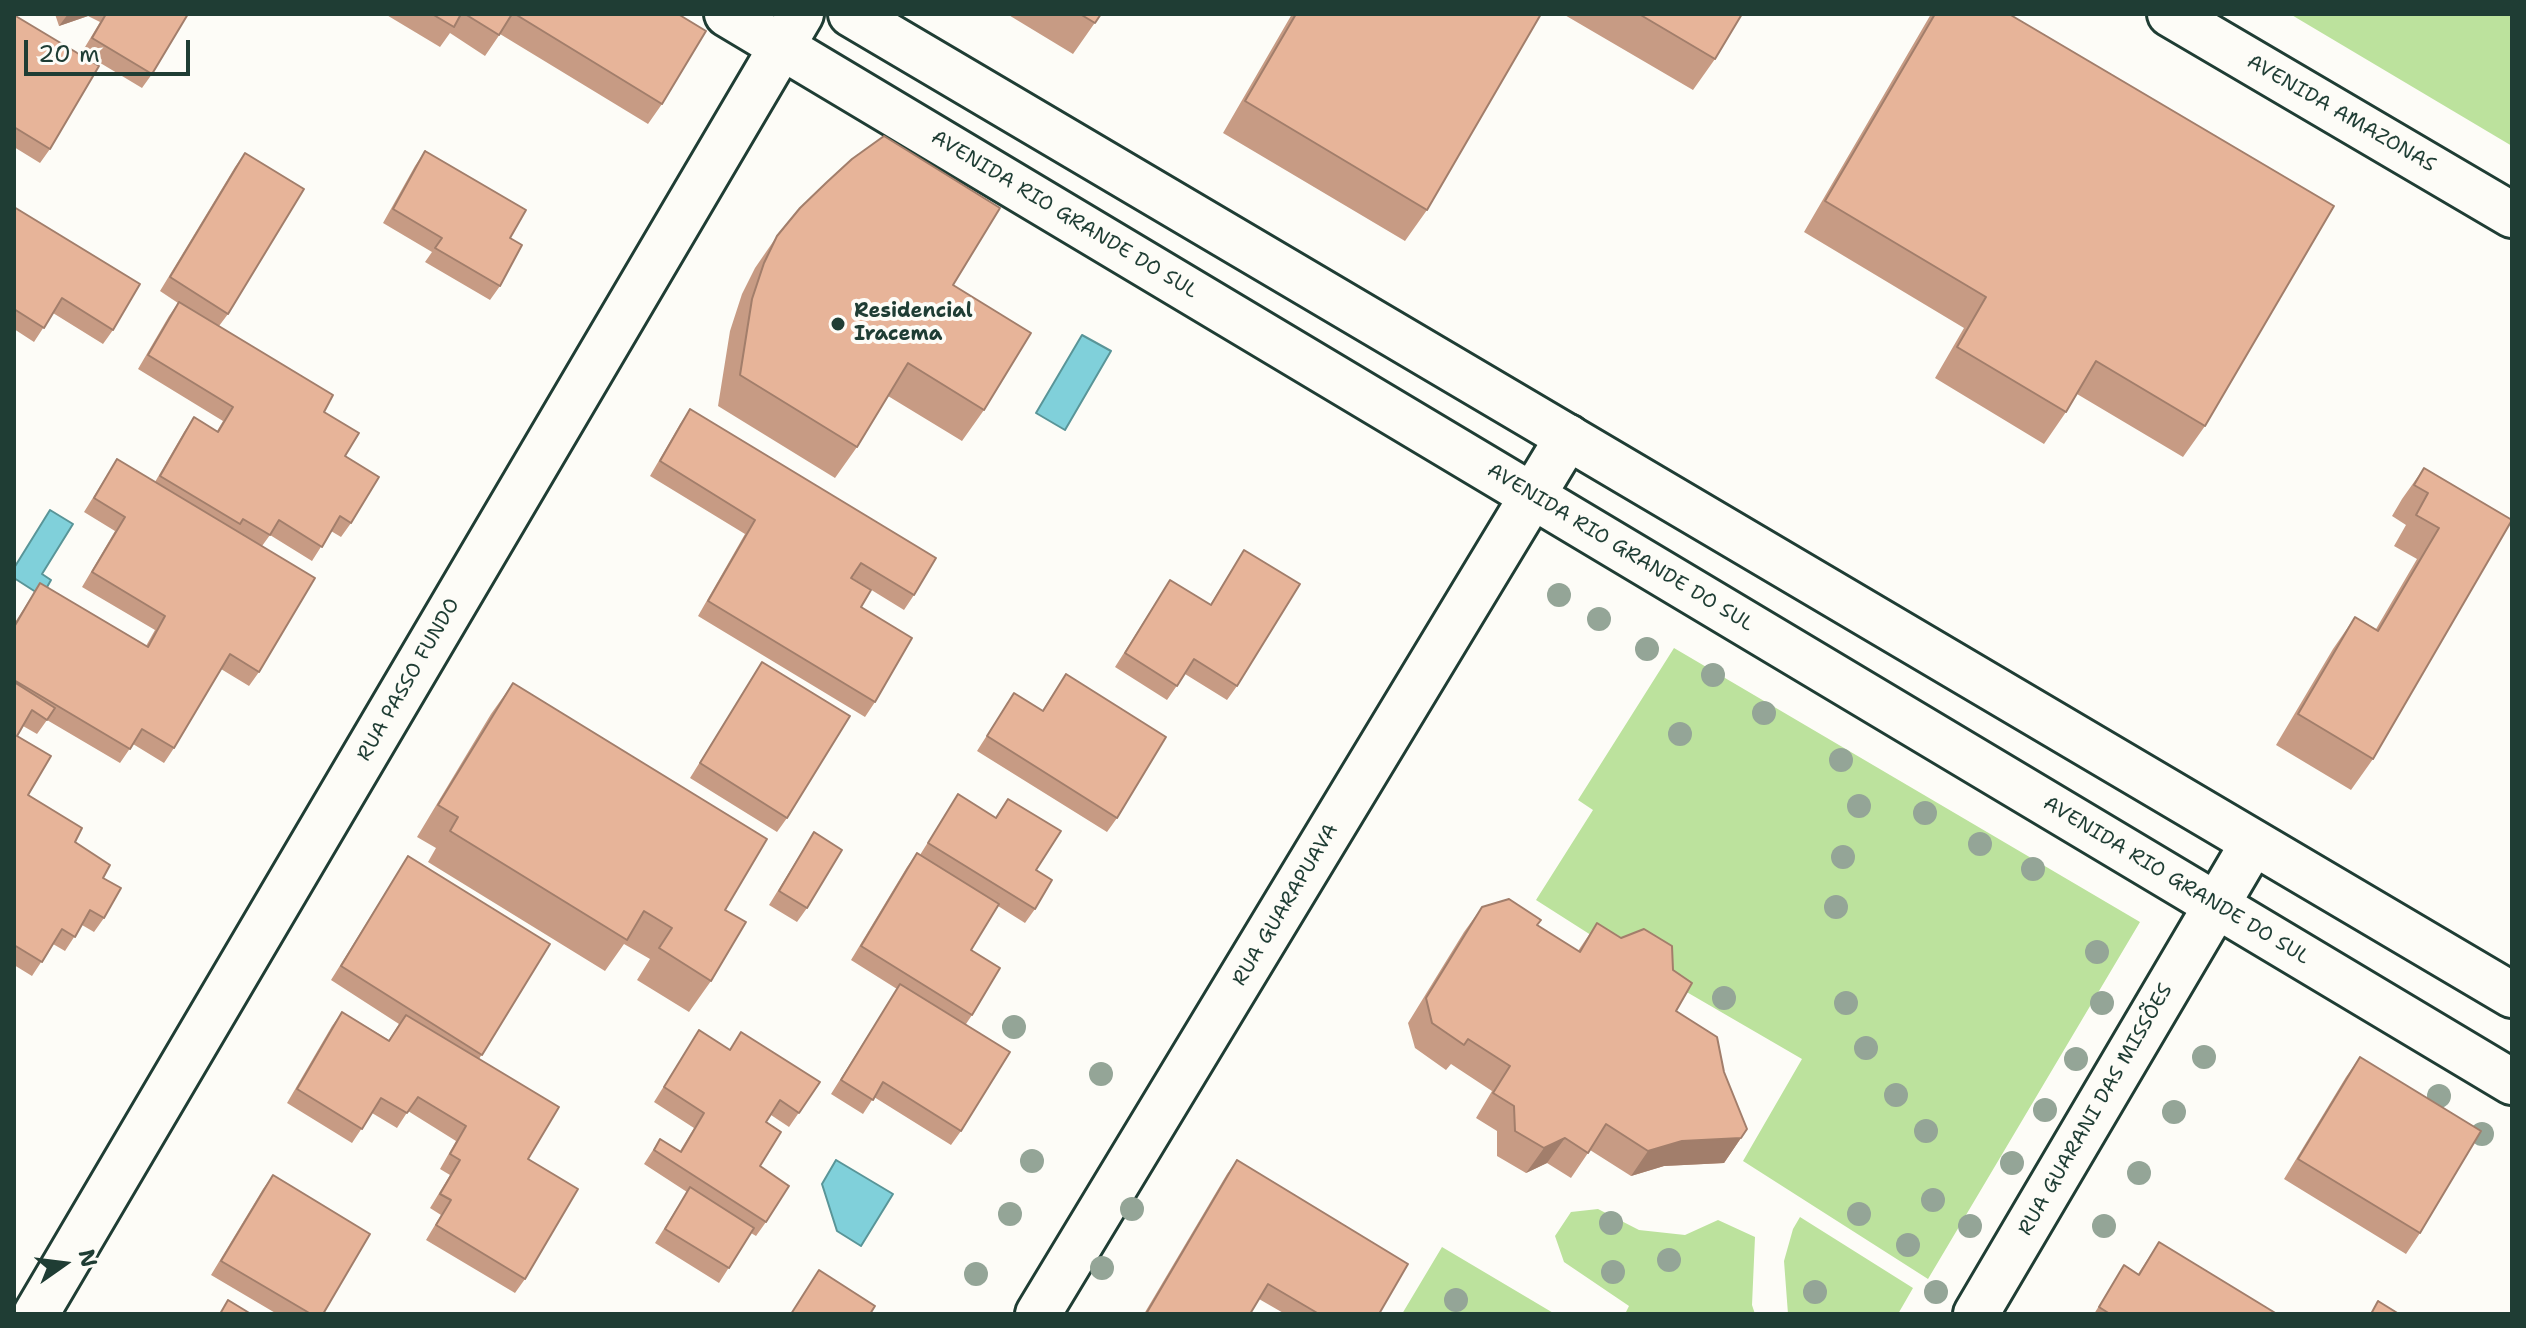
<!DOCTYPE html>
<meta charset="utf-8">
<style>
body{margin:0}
#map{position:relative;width:2526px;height:1328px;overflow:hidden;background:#fdfcf7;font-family:"Shantell Sans",sans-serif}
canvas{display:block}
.frame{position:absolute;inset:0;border:16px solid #1f3d34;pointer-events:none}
.north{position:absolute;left:24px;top:1224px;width:80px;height:80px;-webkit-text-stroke:6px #fdfcf7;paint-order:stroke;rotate:76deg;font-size:22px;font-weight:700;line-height:32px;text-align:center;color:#1f3d34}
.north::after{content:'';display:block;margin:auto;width:28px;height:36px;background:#1f3d34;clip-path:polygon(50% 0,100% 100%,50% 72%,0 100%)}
.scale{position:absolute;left:24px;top:40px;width:166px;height:36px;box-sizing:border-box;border:4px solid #1f3d34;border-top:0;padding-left:10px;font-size:24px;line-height:28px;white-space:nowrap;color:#1f3d34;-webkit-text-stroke:6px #fdfcf7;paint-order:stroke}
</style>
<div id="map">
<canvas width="2526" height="1328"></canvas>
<div class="frame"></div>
<div class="north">N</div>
<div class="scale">20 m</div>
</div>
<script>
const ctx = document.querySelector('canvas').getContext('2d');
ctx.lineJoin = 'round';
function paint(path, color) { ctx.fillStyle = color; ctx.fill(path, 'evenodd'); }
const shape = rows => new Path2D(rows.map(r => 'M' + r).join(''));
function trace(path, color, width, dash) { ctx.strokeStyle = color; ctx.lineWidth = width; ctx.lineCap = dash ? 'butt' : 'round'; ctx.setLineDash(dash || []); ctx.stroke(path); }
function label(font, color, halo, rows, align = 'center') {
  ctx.font = font + ' "Shantell Sans",sans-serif'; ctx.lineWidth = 8; ctx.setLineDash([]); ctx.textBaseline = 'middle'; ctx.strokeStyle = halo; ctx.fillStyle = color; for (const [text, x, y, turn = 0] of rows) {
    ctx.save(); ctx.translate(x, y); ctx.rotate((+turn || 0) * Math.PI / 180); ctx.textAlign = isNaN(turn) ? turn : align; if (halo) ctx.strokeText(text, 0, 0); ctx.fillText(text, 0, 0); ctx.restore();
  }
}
paint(shape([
 [2290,14,2512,14,2512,146],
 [1674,648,2140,922,1928,1279,1743,1161,1802,1059,1616,951,1536,900,1593,810,1578,800],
 [1598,1209,1639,1230,1685,1235,1718,1220,1755,1237,1752,1305,1755,1314,1625,1314,1629,1306,1564,1262,1555,1236,1571,1212],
 [1800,1217,1913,1288,1898,1314,1788,1314,1784,1261,1793,1229],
 [1442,1247,1555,1314,1402,1314]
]), '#bce29d');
const water = shape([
 [1082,335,1111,351,1065,430,1036,413,1082,335],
 [50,510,73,524,42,574,51,580,42,596,14,578,14,568,50,510],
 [836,1160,893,1194,861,1246,837,1231,822,1184,836,1160]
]);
paint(water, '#80d0da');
trace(water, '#599598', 2);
const street = shape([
 [36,1314,801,14],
 [1038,1314,1568,437],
 [1976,1314,2253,843]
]);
const secondary = shape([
 [727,14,2512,1082],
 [851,14,2512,995],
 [2170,14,2512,215]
]);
trace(street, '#1f3d34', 50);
trace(secondary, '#1f3d34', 50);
trace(street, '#fdfcf7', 44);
trace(secondary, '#fdfcf7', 44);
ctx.fillStyle = '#94a597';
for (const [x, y] of [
 [1559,595],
 [1599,619],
 [1647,649],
 [1713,675],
 [1764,713],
 [1680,734],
 [1841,760],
 [1859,806],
 [1925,813],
 [1980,844],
 [1843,857],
 [2033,869],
 [1836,907],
 [2097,952],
 [1724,998],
 [1846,1003],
 [2102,1003],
 [1014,1027],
 [1866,1048],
 [2204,1057],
 [2076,1059],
 [1101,1074],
 [1896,1095],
 [2439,1096],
 [2045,1110],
 [2174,1112],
 [1926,1131],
 [2482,1134],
 [1032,1161],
 [2012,1163],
 [2139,1173],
 [1933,1200],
 [1132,1209],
 [1010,1214],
 [1859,1214],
 [1611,1223],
 [1970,1226],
 [2104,1226],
 [1908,1245],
 [1669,1260],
 [1102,1268],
 [1613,1272],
 [976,1274],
 [1815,1292],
 [1936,1292],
 [1456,1300]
]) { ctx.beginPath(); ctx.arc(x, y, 12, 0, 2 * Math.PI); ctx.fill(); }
paint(shape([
 [55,14,188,14,152,74,142,88,82,52,100,22,88,16,59,26],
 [385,14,678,14,662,104,648,124,500,34,485,56,450,33,440,47],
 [1007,14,1101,14,1073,54],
 [1292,14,1541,14,1427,210,1405,241,1223,133],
 [1563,14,1742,14,1715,59,1693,90],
 [1931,14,2009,14,2205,426,2183,457,2077,394,2066,412,2044,444,1935,378,1964,328,1804,232],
 [14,15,50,149,40,163,14,147],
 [425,151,510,238,500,286,490,300,425,262,432,252,383,223,415,166],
 [245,153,228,314,219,326,324,412,345,456,351,523,341,537,331,531,312,561,270,535,262,546,259,672,249,686,221,669,174,748,164,763,133,744,120,763,47,720,37,734,23,726,17,736,28,795,75,842,103,878,104,918,94,932,82,925,65,951,53,944,32,976,14,965,14,624,40,583,146,646,155,630,82,587,115,531,84,512,117,459,155,482,184,432,194,417,217,431,223,421,138,369,169,316,178,303,160,291,235,167],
 [14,207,113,330,103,344,53,313,34,342,14,329],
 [777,236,984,410,962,441,888,396,857,447,835,478,718,406,730,331,742,294,755,268],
 [690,409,914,595,904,610,852,578,861,607,875,702,865,717,698,616,745,534,650,476,680,424],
 [2424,468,2512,520,2373,759,2351,790,2276,745,2333,649,2355,617,2376,629,2417,559,2394,546,2406,525,2392,516,2402,499],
 [1244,550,1237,686,1227,700,1185,674,1167,700,1115,667,1170,580,1210,605],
 [762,662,787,818,777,832,690,778],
 [1066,674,1117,818,1107,832,977,751,1014,693,1042,711],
 [513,683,725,910,711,981,689,1012,637,980,650,959,624,944,605,971,428,862,436,848,417,837,491,714],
 [958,794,995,818,1008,799,1036,870,1035,909,1025,923,998,906,971,950,972,1015,966,1024,961,1131,951,1145,874,1097,863,1114,831,1094,897,989,851,960,907,867,917,853,920,855],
 [814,832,807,908,797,922,769,905],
 [408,856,550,944,479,1059,528,1159,525,1279,515,1293,426,1240,441,1215,430,1208,450,1175,440,1169,456,1141,408,1111,397,1128,372,1113,352,1143,287,1103,332,1026,342,1012,389,1040,399,1024,331,980],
 [1482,907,1537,925,1578,951,1597,923,1676,1011,1724,1072,1741,1138,1724,1163,1664,1166,1631,1176,1590,1150,1571,1178,1547,1163,1526,1173,1497,1156,1497,1131,1476,1118,1492,1091,1451,1064,1446,1070,1415,1048,1408,1023,1464,932],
 [699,1030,729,1049,820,1082,789,1127,771,1115,766,1122,760,1166,766,1222,756,1236,751,1233,719,1283,655,1243,687,1192,644,1164,660,1139,680,1151,694,1128,654,1102],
 [2360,1057,2420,1233,2406,1254,2284,1179,2346,1077],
 [1237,1160,1379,1314,1285,1314,1259,1299,1250,1314,1144,1314,1227,1174],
 [273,1175,323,1314,277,1314,211,1275,263,1189],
 [2159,1242,2277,1314,2094,1314,2124,1265,2138,1274]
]), '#c79b84');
paint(shape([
 [68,14,89,14,88,16,59,26],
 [1565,1138,1547,1163,1526,1173,1544,1148],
 [1741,1138,1724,1163,1664,1166,1631,1176,1648,1151,1682,1141]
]), '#a27e6b');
const building = shape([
 [106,14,188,14,152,74,92,38,106,14],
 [432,14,461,14,454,27,432,14],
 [465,14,512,14,499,35,465,14],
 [515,14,678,14,706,31,662,104,515,14],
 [1080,14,1101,14,1095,23,1080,14],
 [1296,14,1541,14,1427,210,1245,101,1296,14],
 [1639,14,1742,14,1715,59,1639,14],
 [1935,14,2009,14,2334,206,2205,426,2096,361,2066,412,1957,347,1986,297,1825,201,1935,14],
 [14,15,99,66,50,149,14,127,14,15],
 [884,136,1000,208,953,285,1031,333,984,410,908,363,857,447,740,375,752,299,764,263,777,236,800,208,827,182,852,159,884,136],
 [425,151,526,210,510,238,522,245,500,286,435,248,442,238,393,209,425,151],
 [245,153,304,189,228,314,170,277,245,153],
 [14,207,140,284,113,330,62,298,44,328,14,309,14,207],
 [179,302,333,395,324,412,359,433,345,456,379,477,351,523,340,516,322,547,279,520,270,535,243,519,240,524,160,476,194,417,218,432,233,407,148,355,179,302],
 [690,409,936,558,914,595,861,563,851,578,871,590,861,607,912,638,875,702,708,601,755,520,660,461,690,409],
 [117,459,315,578,259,672,230,654,174,748,142,729,130,749,14,680,14,627,40,583,148,647,165,616,92,572,125,517,94,498,117,459],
 [2424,468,2512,520,2373,759,2298,714,2355,617,2378,631,2439,528,2416,515,2428,493,2414,485,2424,468],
 [1244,550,1300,584,1237,686,1194,659,1177,686,1125,653,1170,580,1211,605,1244,550],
 [762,662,850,716,787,818,700,763,762,662],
 [1066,674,1166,737,1117,818,987,736,1014,693,1043,711,1066,674],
 [14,682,55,708,47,720,32,710,17,736,51,756,28,795,82,828,75,842,110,865,103,878,121,888,104,918,90,910,75,937,62,929,42,962,14,945,14,682],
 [513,683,767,839,725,910,746,922,711,981,659,948,672,928,644,911,627,940,450,831,458,817,438,805,513,683],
 [958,794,996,818,1008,799,1061,831,1036,870,1052,880,1035,909,928,843,958,794],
 [814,832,842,850,807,908,779,891,814,832],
 [917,853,999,904,971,950,1000,968,972,1015,861,946,917,853],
 [408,856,550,944,482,1055,341,966,408,856],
 [1509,899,1541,920,1537,925,1580,952,1597,923,1621,938,1644,929,1672,946,1673,970,1692,983,1676,1011,1717,1037,1724,1072,1747,1129,1741,1138,1682,1141,1648,1151,1606,1124,1588,1153,1565,1138,1544,1148,1515,1131,1514,1106,1493,1093,1510,1066,1468,1039,1464,1045,1432,1023,1426,998,1482,907,1509,899],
 [900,984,1010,1052,961,1131,883,1082,873,1100,841,1080,900,984],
 [342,1012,389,1041,406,1015,559,1107,528,1159,578,1189,525,1279,436,1225,451,1200,440,1194,460,1160,450,1154,466,1126,418,1097,407,1113,381,1098,362,1129,297,1089,342,1012],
 [699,1030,730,1050,741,1032,820,1082,799,1113,780,1100,766,1122,781,1132,760,1166,789,1186,766,1222,654,1150,660,1139,681,1152,704,1113,664,1087,699,1030],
 [2360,1057,2481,1131,2420,1233,2298,1159,2360,1057],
 [1237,1160,1408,1264,1379,1314,1319,1314,1268,1284,1250,1314,1146,1314,1237,1160],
 [273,1175,370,1234,323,1314,311,1314,221,1261,273,1175],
 [690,1187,754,1228,729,1268,665,1229,690,1187],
 [2159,1242,2277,1314,2110,1314,2099,1307,2124,1265,2139,1275,2159,1242],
 [819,1270,875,1306,870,1314,791,1314,819,1270],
 [228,1300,251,1314,220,1314,228,1300],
 [2378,1301,2399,1314,2371,1314,2378,1301]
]);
paint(building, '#e7b499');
trace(building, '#a27e6b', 2);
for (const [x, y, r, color] of [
 [838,324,8,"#1f3d34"]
]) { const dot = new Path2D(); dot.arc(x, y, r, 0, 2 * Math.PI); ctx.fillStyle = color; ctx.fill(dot); trace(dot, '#fdfcf7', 3); }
label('20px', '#1f3d34', '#fdfcf7', [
 ["AVENIDA AMAZONAS",2341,114,30],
 ["AVENIDA RIO GRANDE DO SUL",1064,215,31],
 ["AVENIDA RIO GRANDE DO SUL",1620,548,31],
 ["RUA PASSO FUNDO",409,680,-60],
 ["AVENIDA RIO GRANDE DO SUL",2176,881,31],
 ["RUA GUARAPUAVA",1286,905,-59],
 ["RUA GUARANI DAS MISSÕES",2096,1110,-60]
]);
label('bold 20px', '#1f3d34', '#fdfcf7', [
 ["Residencial",854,312],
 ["Iracema",854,335]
], 'left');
</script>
